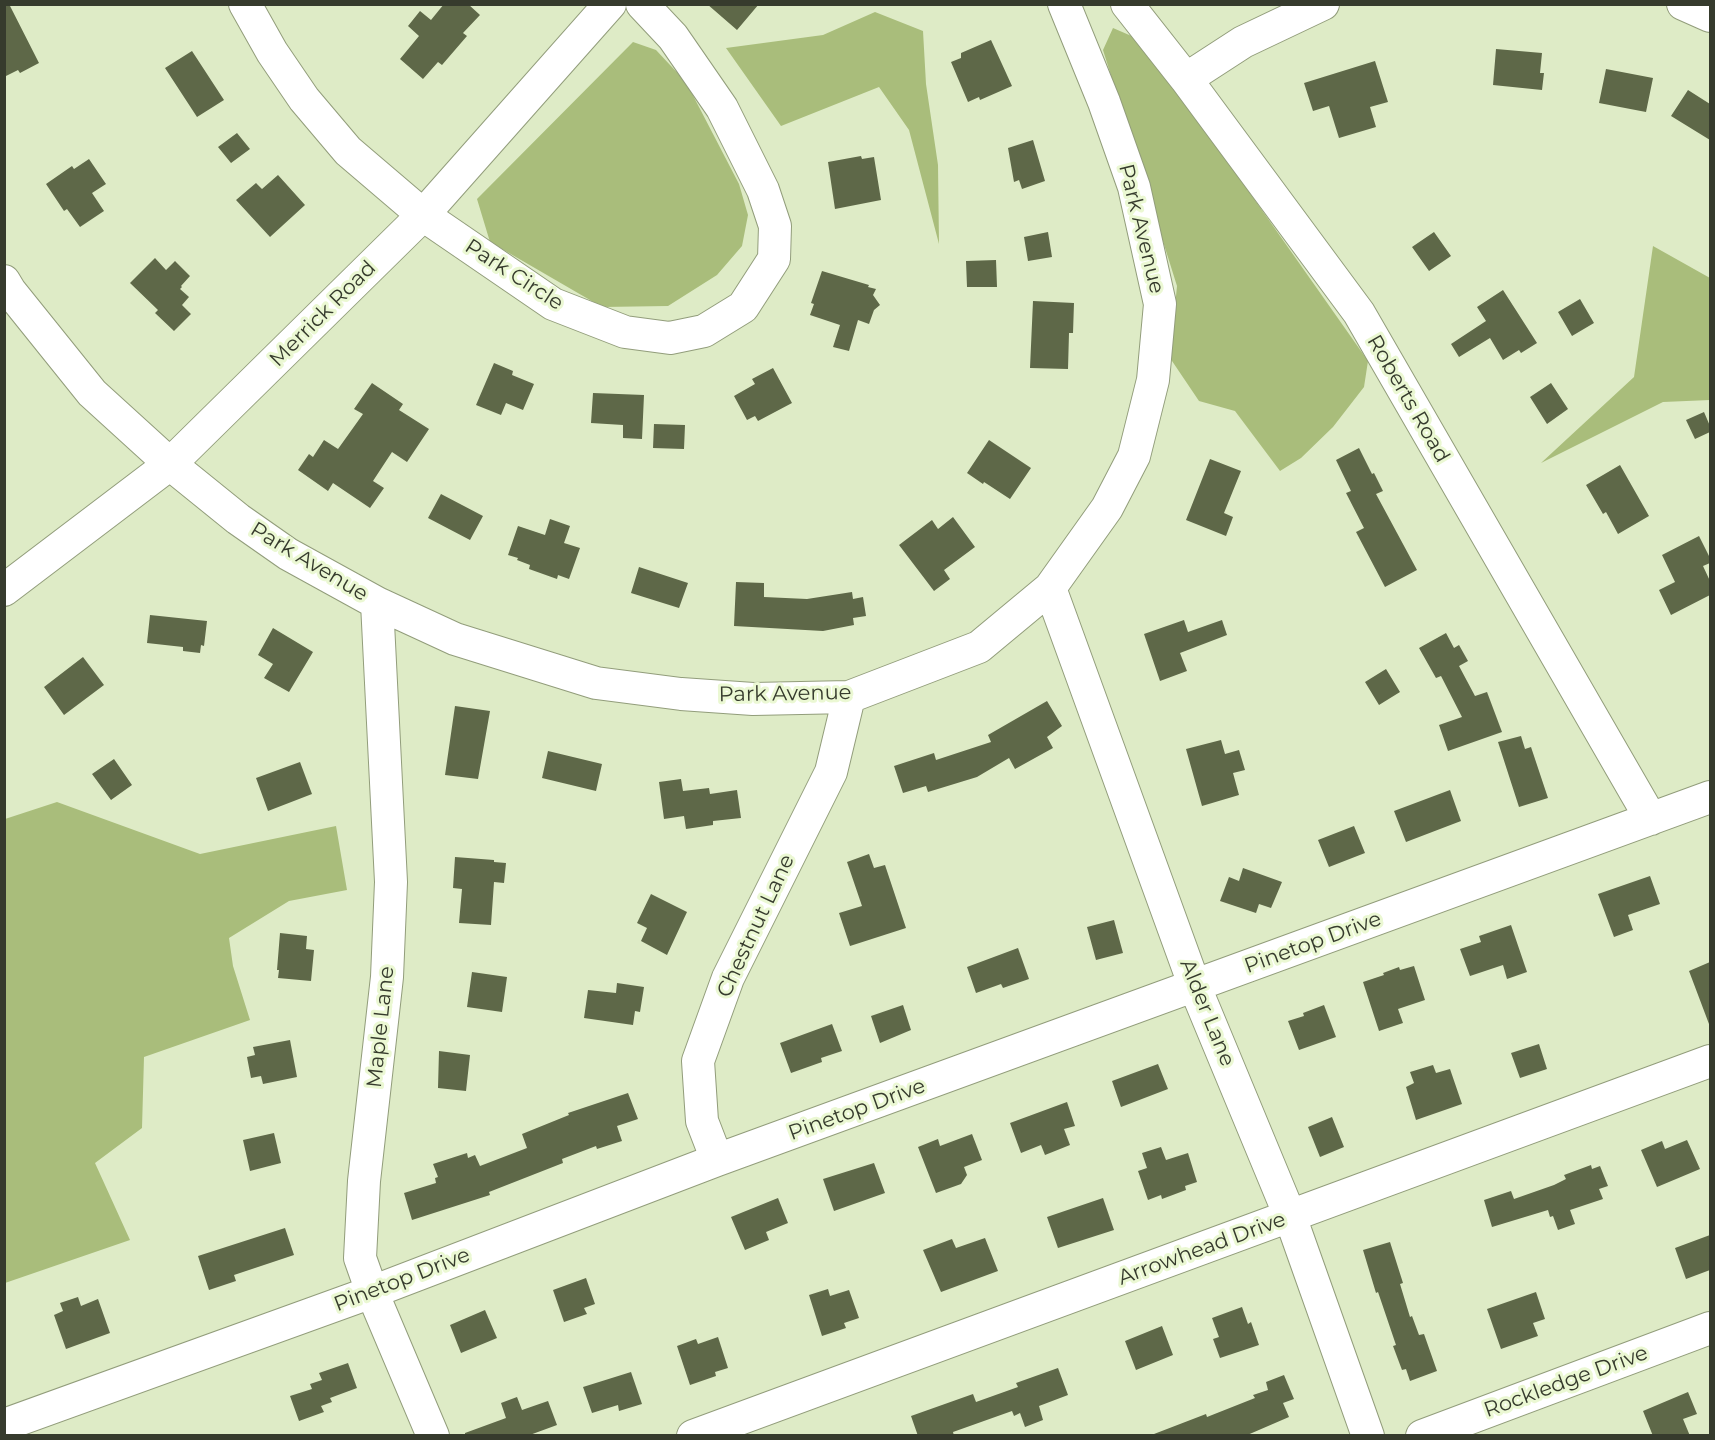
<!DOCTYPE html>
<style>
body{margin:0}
#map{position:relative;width:1715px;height:1440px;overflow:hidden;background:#deebc6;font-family:Montserrat,sans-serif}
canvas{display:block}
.frame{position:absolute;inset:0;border:6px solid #363b2d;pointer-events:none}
</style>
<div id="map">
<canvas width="1715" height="1440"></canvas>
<div class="frame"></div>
</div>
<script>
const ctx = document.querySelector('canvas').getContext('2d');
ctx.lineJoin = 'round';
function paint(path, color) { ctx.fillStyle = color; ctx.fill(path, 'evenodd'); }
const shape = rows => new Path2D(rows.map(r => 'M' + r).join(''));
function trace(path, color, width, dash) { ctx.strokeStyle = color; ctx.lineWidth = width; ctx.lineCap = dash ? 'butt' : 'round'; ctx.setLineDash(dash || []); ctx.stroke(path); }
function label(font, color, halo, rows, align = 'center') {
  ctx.font = font + ' Montserrat,sans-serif'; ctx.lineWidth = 6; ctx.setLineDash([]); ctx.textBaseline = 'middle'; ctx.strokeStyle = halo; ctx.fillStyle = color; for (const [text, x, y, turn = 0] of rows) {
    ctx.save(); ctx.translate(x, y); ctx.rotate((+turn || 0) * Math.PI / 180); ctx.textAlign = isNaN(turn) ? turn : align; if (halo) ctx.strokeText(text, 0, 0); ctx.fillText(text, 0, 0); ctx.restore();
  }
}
paint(shape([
 [875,12,923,31,926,84,938,165,939,244,909,130,879,87,781,126,726,48,823,35],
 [1113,28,1143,41,1368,361,1364,387,1333,427,1301,458,1280,471,1235,411,1199,401,1170,358,1177,286,1103,50],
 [633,42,656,50,686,82,739,184,748,215,742,246,717,275,668,306,602,307,490,242,477,199],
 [1653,246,1710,278,1710,400,1663,402,1541,463,1634,377],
 [57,802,200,854,336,826,347,890,289,901,229,938,233,966,250,1020,144,1057,142,1128,95,1163,130,1240,5,1283,5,819]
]), '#a9bd7b');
paint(shape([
 [4,4,9,4,39,63,20,73,18,70,4,77],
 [444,4,468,4,480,15,463,33,467,36,442,65,438,62,423,79,400,59,419,36,408,26,420,11,431,20],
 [707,4,759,4,737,30],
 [991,40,1012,86,980,100,979,97,968,102,951,62,961,58,961,53],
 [1496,49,1542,53,1540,73,1544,73,1542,90,1493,85],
 [192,51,224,100,197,117,165,68],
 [1375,61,1388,102,1370,107,1376,127,1339,138,1329,106,1313,111,1304,83],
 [1606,69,1653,78,1646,112,1599,103],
 [1688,90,1710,104,1710,140,1671,116],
 [237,133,250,149,231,163,218,147],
 [1033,140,1045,181,1022,189,1019,180,1014,182,1008,148],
 [861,156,862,159,874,157,881,200,835,209,828,162],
 [89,159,106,184,92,193,104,211,80,227,67,209,64,211,46,184,72,166,74,169],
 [278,175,305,205,270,237,236,200,256,183,262,189],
 [1048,232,1052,257,1028,261,1024,237],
 [1434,232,1451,256,1429,271,1412,247],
 [155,258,166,270,175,261,190,276,181,286,182,287,180,289,189,297,182,305,191,314,174,331,155,313,158,310,130,283],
 [996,260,997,287,967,287,966,261],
 [822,271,869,285,868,287,876,289,873,295,880,305,874,310,869,324,858,320,849,351,833,347,840,325,810,315,814,304,811,303],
 [1503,290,1537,343,1521,353,1519,350,1503,360,1490,338,1459,357,1451,344,1486,321,1477,307],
 [1580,299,1594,323,1572,336,1558,312],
 [1033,301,1074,303,1073,333,1069,333,1068,369,1030,368],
 [494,363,513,371,512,375,534,384,523,410,506,403,501,415,476,405],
 [773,368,792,403,758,421,755,416,747,420,734,396,755,384,752,379],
 [372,383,403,404,399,410,429,429,407,462,392,452,373,481,384,488,370,508,333,483,328,491,298,470,309,454,313,457,324,440,338,449,363,414,354,409],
 [1551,383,1568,409,1547,424,1530,397],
 [593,393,644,395,642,439,623,438,623,425,591,423],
 [1704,412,1710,426,1710,432,1695,439,1686,420],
 [654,424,685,425,684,449,653,448],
 [989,440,1031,468,1010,499,984,482,983,484,967,473],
 [1359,448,1372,474,1374,473,1383,491,1376,494,1417,570,1385,587,1356,532,1364,528,1346,493,1351,491,1336,460],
 [1210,459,1241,471,1224,513,1233,517,1226,536,1186,520],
 [1620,465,1649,516,1618,534,1606,512,1603,514,1586,485],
 [441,494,483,516,470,540,428,518],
 [953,517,975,547,944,570,950,579,934,591,899,545,932,520,938,529],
 [550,519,570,526,564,543,580,548,569,579,558,575,557,579,529,569,530,565,517,560,518,558,508,555,518,526,545,535],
 [1699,536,1710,558,1710,563,1703,566,1710,581,1710,595,1671,615,1659,590,1675,582,1662,555],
 [639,567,688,583,679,608,631,593],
 [736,582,764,583,764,597,807,599,852,592,853,599,863,597,866,616,853,618,854,625,823,631,734,626],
 [150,615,207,621,204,646,201,645,200,653,183,651,183,647,147,643],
 [1184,620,1188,632,1222,620,1227,635,1180,653,1187,671,1160,681,1144,634],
 [273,628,313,652,289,692,264,678,273,664,258,655],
 [1446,633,1454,648,1459,645,1468,661,1459,666,1475,696,1487,692,1502,732,1448,751,1439,725,1462,717,1441,676,1436,678,1419,648],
 [83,657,104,685,64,715,44,687],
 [1386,669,1400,692,1379,705,1365,682],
 [1047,701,1062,726,1047,737,1053,748,1015,769,1009,758,977,777,928,792,926,786,903,793,894,766,934,753,936,760,991,742,988,735],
 [455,706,490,711,478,779,445,775],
 [1521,736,1525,749,1531,747,1548,798,1519,807,1498,742],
 [1221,740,1225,754,1239,750,1245,770,1233,773,1239,795,1202,806,1186,749],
 [548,751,602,764,596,791,542,778],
 [114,759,132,785,111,800,92,774],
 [300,762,312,794,268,811,256,778],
 [681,779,683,791,709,788,710,794,737,790,741,818,713,821,713,825,686,829,684,816,664,819,659,782],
 [1450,790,1461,821,1406,842,1394,811],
 [1354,826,1365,853,1329,867,1318,840],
 [869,854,874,868,885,865,906,928,850,946,839,913,862,906,847,862],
 [455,857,494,860,494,862,506,863,504,883,494,882,491,925,459,923,462,889,453,888],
 [1243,868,1282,882,1271,908,1259,904,1256,913,1220,901,1229,877,1239,881],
 [1650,876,1660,904,1628,915,1633,930,1614,937,1598,894],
 [651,894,687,912,667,955,641,941,647,928,637,923],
 [1114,920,1123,953,1096,960,1087,927],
 [1511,925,1527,972,1507,979,1503,965,1470,976,1460,949,1481,942,1479,936],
 [280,933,307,936,306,949,314,950,311,981,278,978,279,970,277,970],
 [1018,948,1029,979,1003,988,1001,984,976,993,967,967],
 [1710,962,1710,1024,1709,1024,1689,971],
 [1414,966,1425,1000,1398,1009,1403,1023,1379,1031,1363,982,1384,975,1383,973,1399,967,1400,970],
 [472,972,507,977,502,1012,467,1007],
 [617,983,644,987,640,1012,635,1011,633,1025,584,1018,588,990,616,993],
 [903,1005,911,1030,880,1043,871,1016],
 [1324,1005,1336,1037,1299,1050,1288,1021,1304,1016,1303,1013],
 [832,1024,842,1051,821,1058,822,1062,791,1073,780,1043],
 [290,1040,297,1077,263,1084,261,1076,251,1078,247,1057,255,1055,253,1047],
 [1539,1044,1547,1069,1520,1078,1511,1053],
 [439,1051,470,1055,466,1091,438,1088],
 [1158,1064,1168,1089,1121,1107,1112,1081],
 [1433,1065,1436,1073,1450,1069,1462,1104,1416,1120,1406,1087,1414,1083,1410,1072],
 [628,1093,638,1119,617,1126,622,1141,597,1149,596,1146,562,1159,563,1163,489,1192,490,1195,412,1220,404,1193,436,1183,435,1178,438,1177,433,1164,467,1153,468,1158,475,1155,480,1166,527,1148,522,1134,569,1115,568,1113],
 [1067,1102,1075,1126,1064,1129,1070,1145,1045,1155,1041,1145,1021,1153,1010,1123],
 [1332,1117,1344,1147,1320,1157,1308,1127],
 [274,1133,281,1163,250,1171,243,1140],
 [972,1134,982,1160,964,1167,967,1175,961,1184,936,1193,918,1147,938,1139,940,1146],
 [1687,1140,1700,1169,1657,1187,1641,1150,1662,1141,1665,1149],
 [1161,1147,1166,1160,1188,1153,1197,1182,1185,1186,1186,1190,1162,1199,1161,1195,1148,1200,1138,1171,1147,1168,1142,1153],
 [874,1163,885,1193,834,1211,823,1179],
 [1591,1165,1592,1169,1600,1166,1608,1186,1599,1189,1603,1199,1570,1210,1575,1224,1558,1230,1553,1216,1550,1217,1548,1210,1492,1227,1484,1200,1511,1191,1514,1199,1554,1185,1566,1179,1564,1175],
 [778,1198,788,1223,766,1232,769,1240,745,1250,731,1217],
 [1103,1198,1114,1230,1058,1248,1047,1217],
 [285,1228,294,1255,234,1275,236,1281,209,1290,198,1256],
 [1710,1235,1710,1270,1686,1279,1675,1248],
 [985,1238,998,1271,941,1292,923,1250,952,1239,956,1248],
 [1390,1242,1403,1283,1400,1284,1410,1317,1412,1316,1419,1335,1424,1334,1437,1371,1410,1381,1406,1369,1402,1370,1393,1346,1396,1345,1378,1292,1376,1293,1363,1250],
 [586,1278,595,1304,584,1308,587,1314,564,1322,553,1290],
 [828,1289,830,1296,849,1290,859,1318,844,1323,846,1328,822,1336,809,1295],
 [1536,1292,1545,1319,1533,1323,1538,1336,1501,1349,1487,1309],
 [78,1297,81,1306,98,1299,110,1333,66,1349,54,1315,63,1311,60,1303],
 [1242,1307,1248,1324,1251,1322,1259,1345,1220,1358,1213,1339,1219,1337,1212,1318],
 [485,1310,497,1338,461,1353,450,1325],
 [1162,1326,1173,1355,1136,1370,1125,1341],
 [718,1337,728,1368,715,1372,716,1376,690,1385,677,1346,696,1339,698,1344],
 [348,1363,357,1388,330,1398,332,1402,321,1406,324,1412,299,1421,290,1396,312,1389,310,1384,322,1380,319,1373],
 [1058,1368,1068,1395,1039,1406,1043,1420,1025,1427,1020,1413,1014,1416,1012,1411,953,1432,954,1436,918,1436,911,1416,973,1394,976,1402,1018,1387,1016,1383],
 [631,1372,642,1404,619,1411,618,1405,592,1413,583,1387],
 [1284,1375,1294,1399,1283,1403,1289,1417,1245,1436,1154,1436,1154,1434,1206,1414,1207,1417,1255,1398,1253,1395,1268,1390,1266,1382],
 [1688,1392,1697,1414,1683,1419,1690,1436,1653,1436,1643,1411],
 [517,1397,522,1410,548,1401,557,1425,527,1436,465,1436,465,1433,506,1418,501,1403]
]), '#5e6848');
const minor = shape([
 [245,4,272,52,304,99,348,151,423,215,553,304,625,332,670,338,704,331,743,307,774,259,775,226,763,190,722,108,673,37,642,4],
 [1127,4,1186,79,1359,313,1651,819],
 [1683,4,1710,16],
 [1186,79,1243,42,1323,4],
 [4,281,10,291,92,393,170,464,238,519,288,554,377,603,455,639,596,683,681,694,753,699,849,697,979,647,1050,588,1107,508,1134,456,1153,380,1160,304,1134,187,1104,102,1064,4],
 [1050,588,1195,987,1290,1216,1368,1436],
 [4,590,170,464,423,215,610,4],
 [377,603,391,882,387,977,364,1181,360,1258,372,1292,433,1436],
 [717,1160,702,1121,698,1061,728,978,831,772,849,697],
 [4,1425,372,1292,717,1160,1710,797],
 [693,1436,1710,1061],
 [1422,1436,1710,1328]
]);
trace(minor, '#929d7b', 34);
trace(minor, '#fff', 32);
label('21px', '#363b2d', '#ebf8d3', [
 ["Park Avenue",1141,229,76],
 ["Park Circle",514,275,33],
 ["Merrick Road",323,314,-45],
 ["Roberts Road",1408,399,60],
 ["Park Avenue",309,562,31],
 ["Park Avenue",785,694,-1],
 ["Chestnut Lane",756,926,-65],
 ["Pinetop Drive",1313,943,-20],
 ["Alder Lane",1207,1013,68],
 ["Maple Lane",381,1027,-84],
 ["Pinetop Drive",857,1110,-20],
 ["Arrowhead Drive",1202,1249,-20],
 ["Pinetop Drive",402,1280,-21],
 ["Rockledge Drive",1566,1382,-20]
]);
</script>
